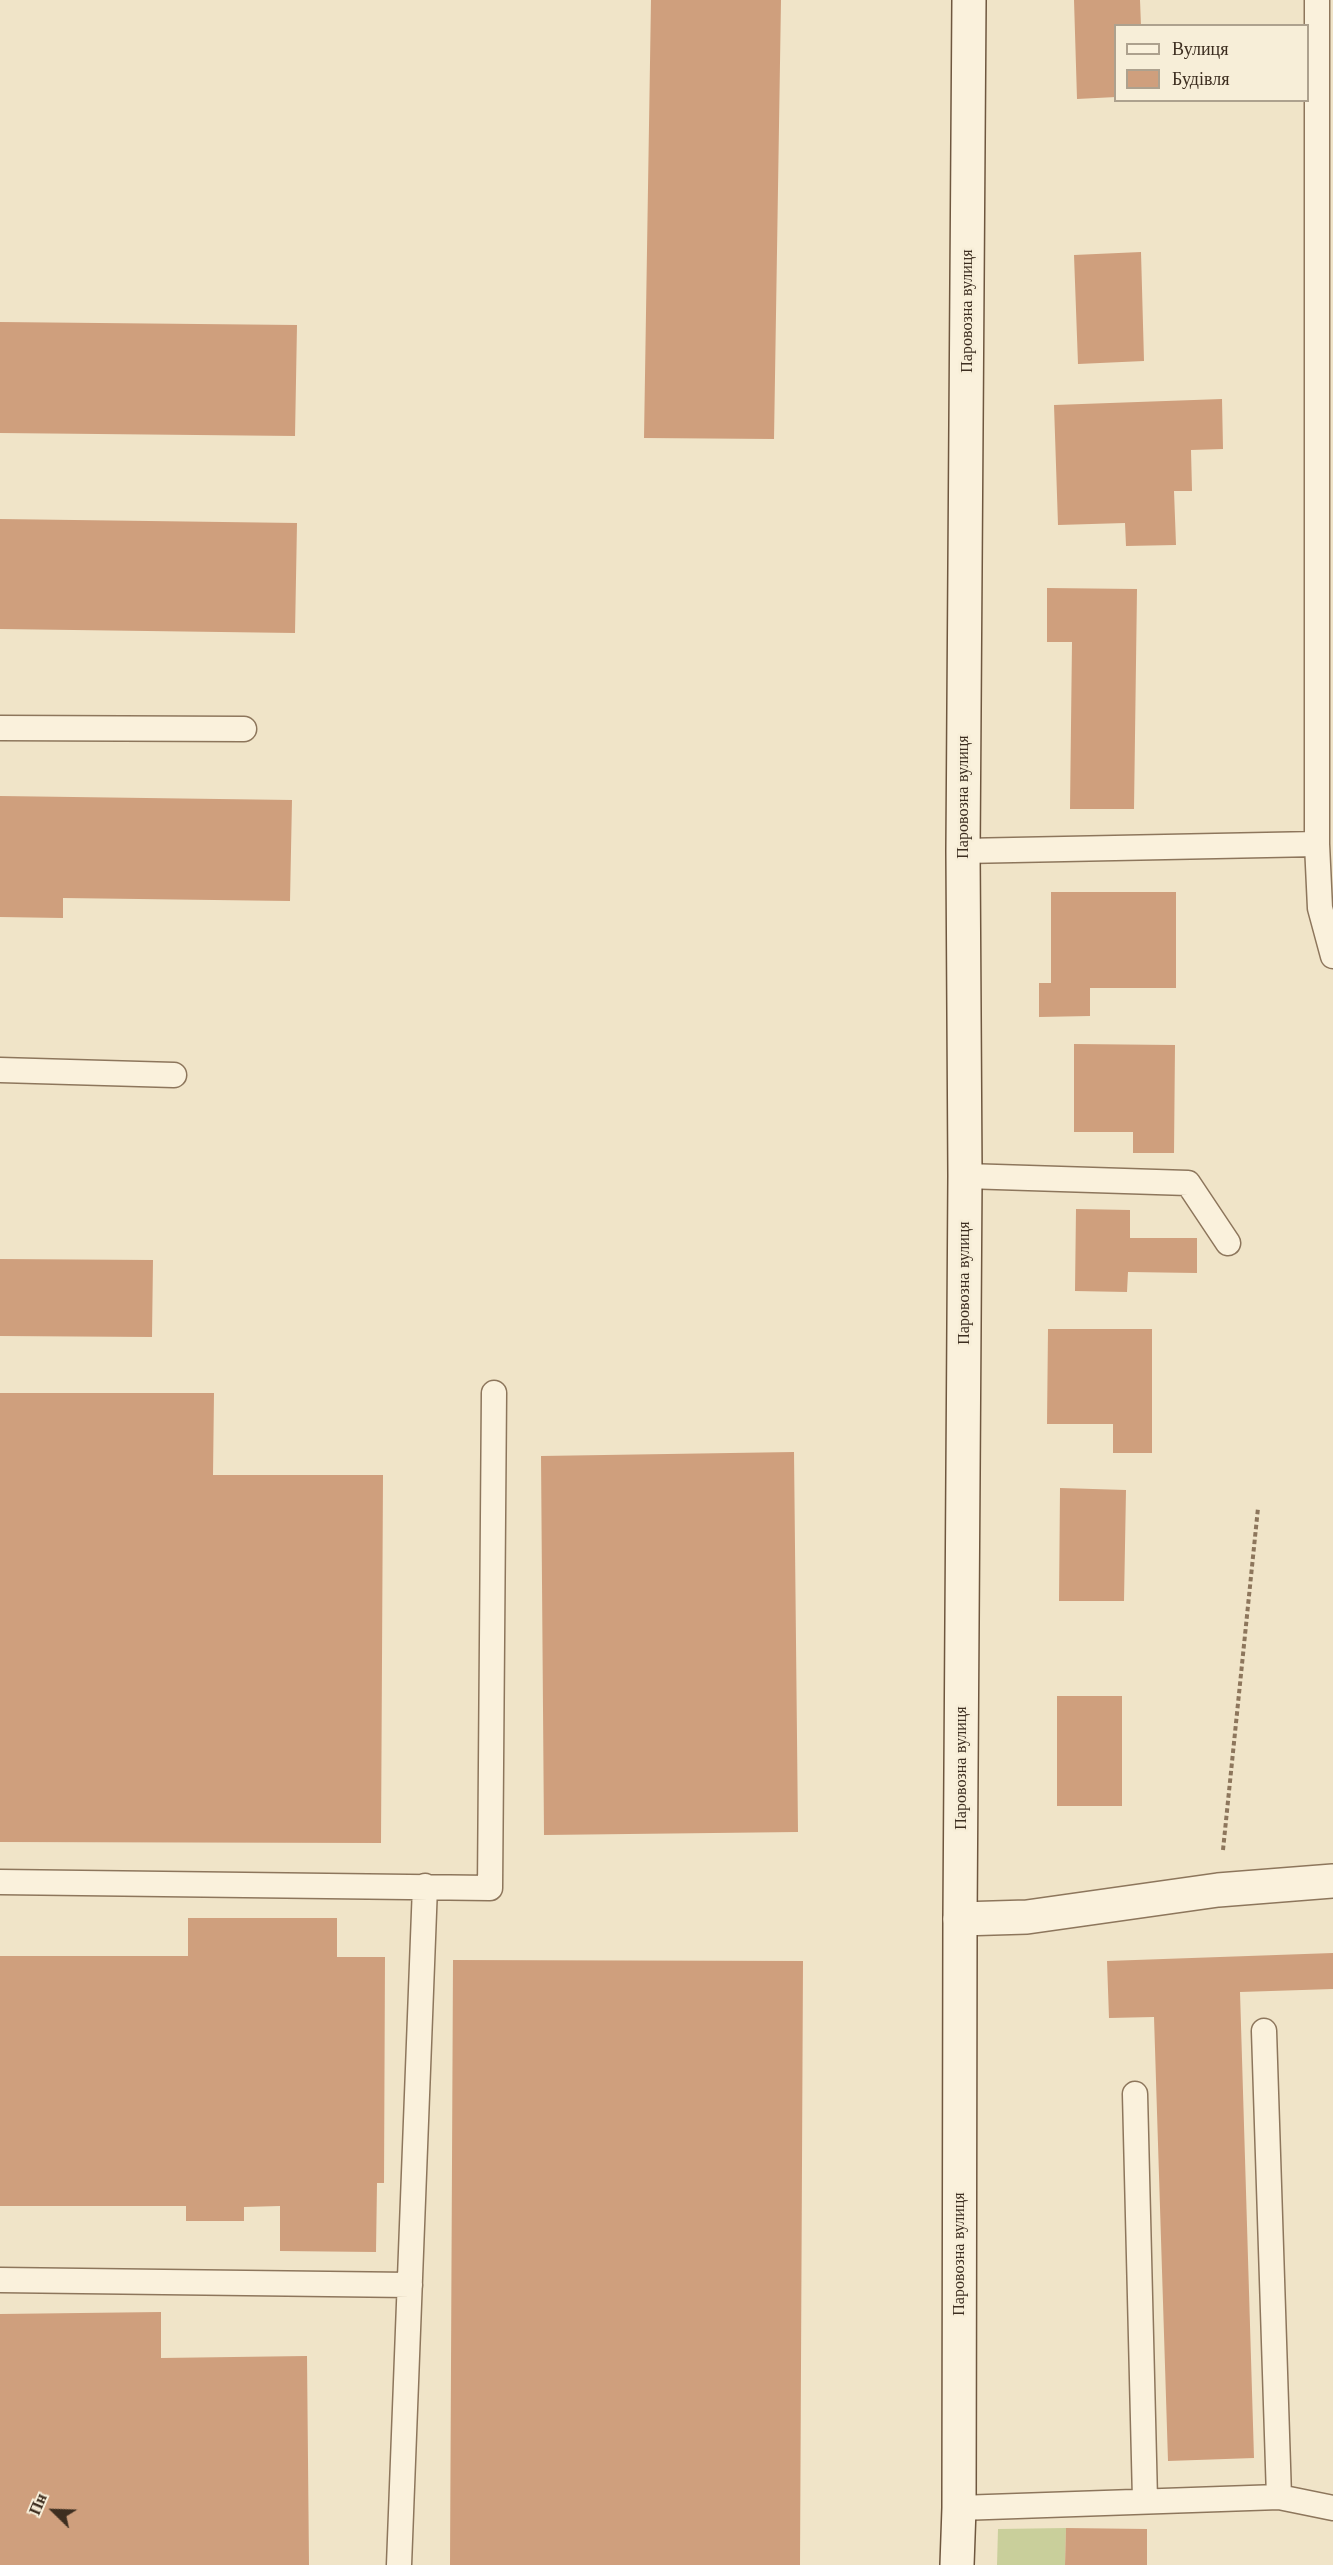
<!DOCTYPE html>
<meta charset="utf-8">
<style>
body{margin:0}
#map{position:relative;width:1333px;height:2565px;overflow:hidden;background:#f0e4c8;font-family:"Libre Baskerville",serif}
canvas{display:block}
.legend{position:absolute;left:1114px;top:24px;width:195px;height:78px;box-sizing:border-box;background:#f7eed8;border:2px solid #ada18e;margin:0;padding:8px 10px;list-style:none;font-size:18px;color:#3d2e20}
.legend li{display:flex;align-items:center;gap:12px;height:30px}
.legend b{width:30px;border:2px solid #ada18e}
.north{position:absolute;left:24px;top:2481px;width:60px;height:60px;-webkit-text-stroke:4px #f7eed8;paint-order:stroke;rotate:293deg;font-size:16px;font-weight:700;line-height:24px;text-align:center;color:#3d2e20}
.north::after{content:'';display:block;margin:auto;width:21px;height:27px;background:#3d2e20;clip-path:polygon(50% 0,100% 100%,50% 72%,0 100%)}
</style>
<div id="map">
<canvas width="1333" height="2565"></canvas>
<ul class="legend">
<li><b style="height:8px;background:#faf1dc"></b>Вулиця</li>
<li><b style="height:16px;background:#cf9f7d"></b>Будівля</li>
</ul>
<div class="north">Пн</div>
</div>
<script>
const ctx = document.querySelector('canvas').getContext('2d');
ctx.lineJoin = 'round';
function paint(path, color) { ctx.fillStyle = color; ctx.fill(path, 'evenodd'); }
const shape = rows => new Path2D(rows.map(r => 'M' + r).join(''));
function trace(path, color, width, dash) { ctx.strokeStyle = color; ctx.lineWidth = width; ctx.lineCap = dash ? 'butt' : 'round'; ctx.setLineDash(dash || []); ctx.stroke(path); }
function label(font, color, halo, rows, align = 'center') {
  ctx.font = font + ' "Libre Baskerville",serif'; ctx.lineWidth = 5; ctx.setLineDash([]); ctx.textBaseline = 'middle'; ctx.strokeStyle = halo; ctx.fillStyle = color; for (const [text, x, y, turn = 0] of rows) {
    ctx.save(); ctx.translate(x, y); ctx.rotate((+turn || 0) * Math.PI / 180); ctx.textAlign = isNaN(turn) ? turn : align; if (halo) ctx.strokeText(text, 0, 0); ctx.fillText(text, 0, 0); ctx.restore();
  }
}
paint(shape([
 [1066,2528,1065,2565,997,2565,998,2529]
]), '#c9cf9b');
paint(shape([
 [651,0,781,0,774,439,644,438],
 [1074,0,1140,0,1141,26,1116,26,1116,97,1077,99],
 [1141,252,1144,361,1078,364,1074,255],
 [0,322,297,325,295,436,0,433],
 [1222,399,1223,449,1191,450,1192,491,1174,491,1176,545,1126,546,1125,523,1058,525,1054,405],
 [0,519,297,523,295,633,0,629],
 [1047,588,1137,589,1134,809,1070,809,1072,642,1047,642],
 [0,796,292,800,290,901,63,898,63,918,0,917],
 [1051,892,1176,892,1176,988,1090,988,1090,1016,1039,1017,1039,983,1051,983],
 [1074,1044,1175,1045,1174,1153,1133,1153,1133,1132,1074,1132],
 [1076,1209,1130,1210,1130,1238,1197,1238,1197,1273,1128,1272,1127,1292,1075,1291],
 [0,1259,153,1260,152,1337,0,1336],
 [1048,1329,1152,1329,1152,1453,1113,1453,1113,1424,1047,1424],
 [0,1393,214,1393,213,1475,383,1475,381,1843,0,1842],
 [794,1452,798,1832,544,1835,541,1456],
 [1060,1488,1126,1490,1124,1601,1059,1601],
 [1057,1696,1122,1696,1122,1806,1057,1806],
 [188,1918,337,1918,337,1957,385,1957,384,2183,377,2183,376,2252,280,2251,280,2206,244,2207,244,2221,186,2221,186,2206,0,2206,0,1956,188,1956],
 [1333,1953,1333,1989,1240,1992,1254,2458,1168,2461,1154,2017,1109,2018,1107,1961],
 [453,1960,803,1961,800,2565,450,2565],
 [161,2312,161,2358,307,2356,309,2565,0,2565,0,2314],
 [1066,2528,1147,2529,1147,2565,1065,2565]
]), '#cf9f7d');
const lane = shape([
 [0,728,244,729],
 [1317,844,1320,908,1333,956],
 [963,851,1317,844,1317,0],
 [0,1070,174,1075],
 [965,1176,1188,1183,1228,1243],
 [0,1882,490,1888,494,1393],
 [1135,2094,1145,2500],
 [0,2280,410,2285],
 [1279,2497,1333,2508],
 [959,2508,1279,2497,1264,2031],
 [399,2565,425,1886]
]);
const street = shape([
 [960,1919,1027,1917,1218,1890,1333,1881]
]);
const secondary = shape([
 [957,2565,959,2508,960,1919,965,1176,963,851,969,0]
]);
trace(lane, '#8d765c', 27);
trace(street, '#8d765c', 36);
trace(secondary, '#6f573f', 36);
trace(shape([
 [1223,1850,1258,1508]
]), '#8d765c', 4, [4.5, 3]);
trace(lane, '#faf1dc', 24);
trace(street, '#faf1dc', 33);
trace(secondary, '#faf1dc', 33);
label('16px', '#3d2e20', '#f7eed8', [
 ["Паровозна вулиця",967,311,-90],
 ["Паровозна вулиця",963,797,-90],
 ["Паровозна вулиця",964,1283,-90],
 ["Паровозна вулиця",961,1768,-90],
 ["Паровозна вулиця",959,2254,-90]
]);
</script>
